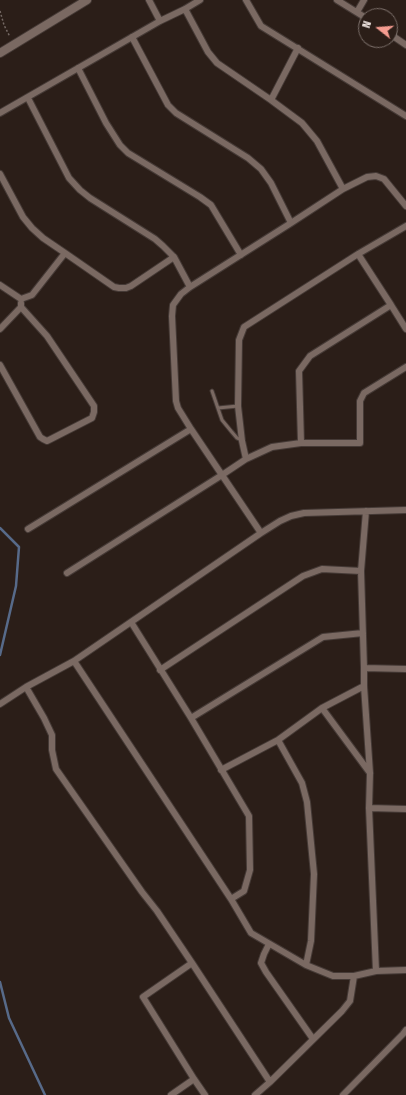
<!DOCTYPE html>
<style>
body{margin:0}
#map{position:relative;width:406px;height:1095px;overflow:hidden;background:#2b1e18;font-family:"Fira Sans Condensed",sans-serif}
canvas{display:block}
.north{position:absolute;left:358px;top:8px;width:40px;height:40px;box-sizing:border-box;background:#2b1e18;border:1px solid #7c706b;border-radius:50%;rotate:287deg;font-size:11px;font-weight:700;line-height:16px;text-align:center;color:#f6ece8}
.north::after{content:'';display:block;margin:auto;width:14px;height:18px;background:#f59c90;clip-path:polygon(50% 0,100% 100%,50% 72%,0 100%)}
</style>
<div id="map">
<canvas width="406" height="1095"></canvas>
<div class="north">N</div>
</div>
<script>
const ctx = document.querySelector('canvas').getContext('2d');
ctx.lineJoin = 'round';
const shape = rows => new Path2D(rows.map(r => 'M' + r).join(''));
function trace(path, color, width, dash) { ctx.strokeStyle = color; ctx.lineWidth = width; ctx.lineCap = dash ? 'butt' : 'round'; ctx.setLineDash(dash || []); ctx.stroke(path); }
trace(shape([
 [0,528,19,547,16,586,0,655],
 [0,982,9,1018,45,1095]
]), '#576a89', 2.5);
const service = shape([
 [212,391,222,420,231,431,237,438,241,440],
 [218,408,238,406]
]);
const minor = shape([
 [149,0,160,21],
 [246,0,261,26,406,116],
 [337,0,366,18],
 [185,9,208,52,217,63,271,100,302,123,317,141,343,189],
 [357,12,364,0],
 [390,34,406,45],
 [132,37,168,105,176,113,248,158,261,169,271,183,291,223],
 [78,68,106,123,120,145,128,153,200,197,211,205,241,255],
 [28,98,69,178,80,190,90,198,155,239,163,246,174,257],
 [271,100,298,48],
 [0,113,160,21,185,9,200,0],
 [0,174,23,217,32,228,43,238,65,253,32,295,21,299,0,285],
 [65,253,114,287,119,288,126,288,131,286,174,257,190,287],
 [391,305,406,329],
 [0,329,21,307,21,303],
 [0,365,40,437,43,439,47,441,51,439,92,418,94,412,94,406,47,336,21,307],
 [301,443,299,371,310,356,391,305,358,254,406,226],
 [246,459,242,441,238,406,239,340,244,327,358,254],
 [366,511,361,571,364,668,364,686,370,773,369,808,376,971],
 [28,529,191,429],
 [261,533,191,429,178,408,176,401,172,316,173,305,181,294,190,287,291,223,343,189,367,177,376,176,384,179,406,206],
 [67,573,222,475,246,459,272,447,301,443,360,443,360,401,364,393,406,367],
 [131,622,191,718,249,816,250,870,244,891,231,899],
 [74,661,231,899,251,933,306,965,333,976,354,976,376,971,406,970],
 [364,668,406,669],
 [160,670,303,576,322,569,361,571],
 [26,687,44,718,52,735,52,750,56,769,142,892,157,911,192,963],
 [0,704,26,687,74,661,261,533,280,521,291,516,304,513,406,510],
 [322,708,370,773],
 [191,718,323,637,363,633],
 [221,770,278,740],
 [369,808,406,809],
 [269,944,264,954,261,963,266,972,313,1039],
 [306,965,311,941,314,874,307,802,302,783,278,740,322,708,364,686],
 [270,1082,342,1011,350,1001,354,976],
 [171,1095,194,1079],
 [205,1095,194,1079,143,997,192,963,270,1082,255,1095],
 [343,1095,403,1034,406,1030]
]);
const tertiary = shape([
 [0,53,87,0]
]);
trace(service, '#453a36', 5);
trace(minor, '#453a36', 8);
trace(tertiary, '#453a36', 10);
trace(shape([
 [0,11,4,25,10,37]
]), '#756964', 1.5, [2, 2]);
trace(service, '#7a6962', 3);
trace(minor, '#7a6962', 6);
trace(tertiary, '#7a6962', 8);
</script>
